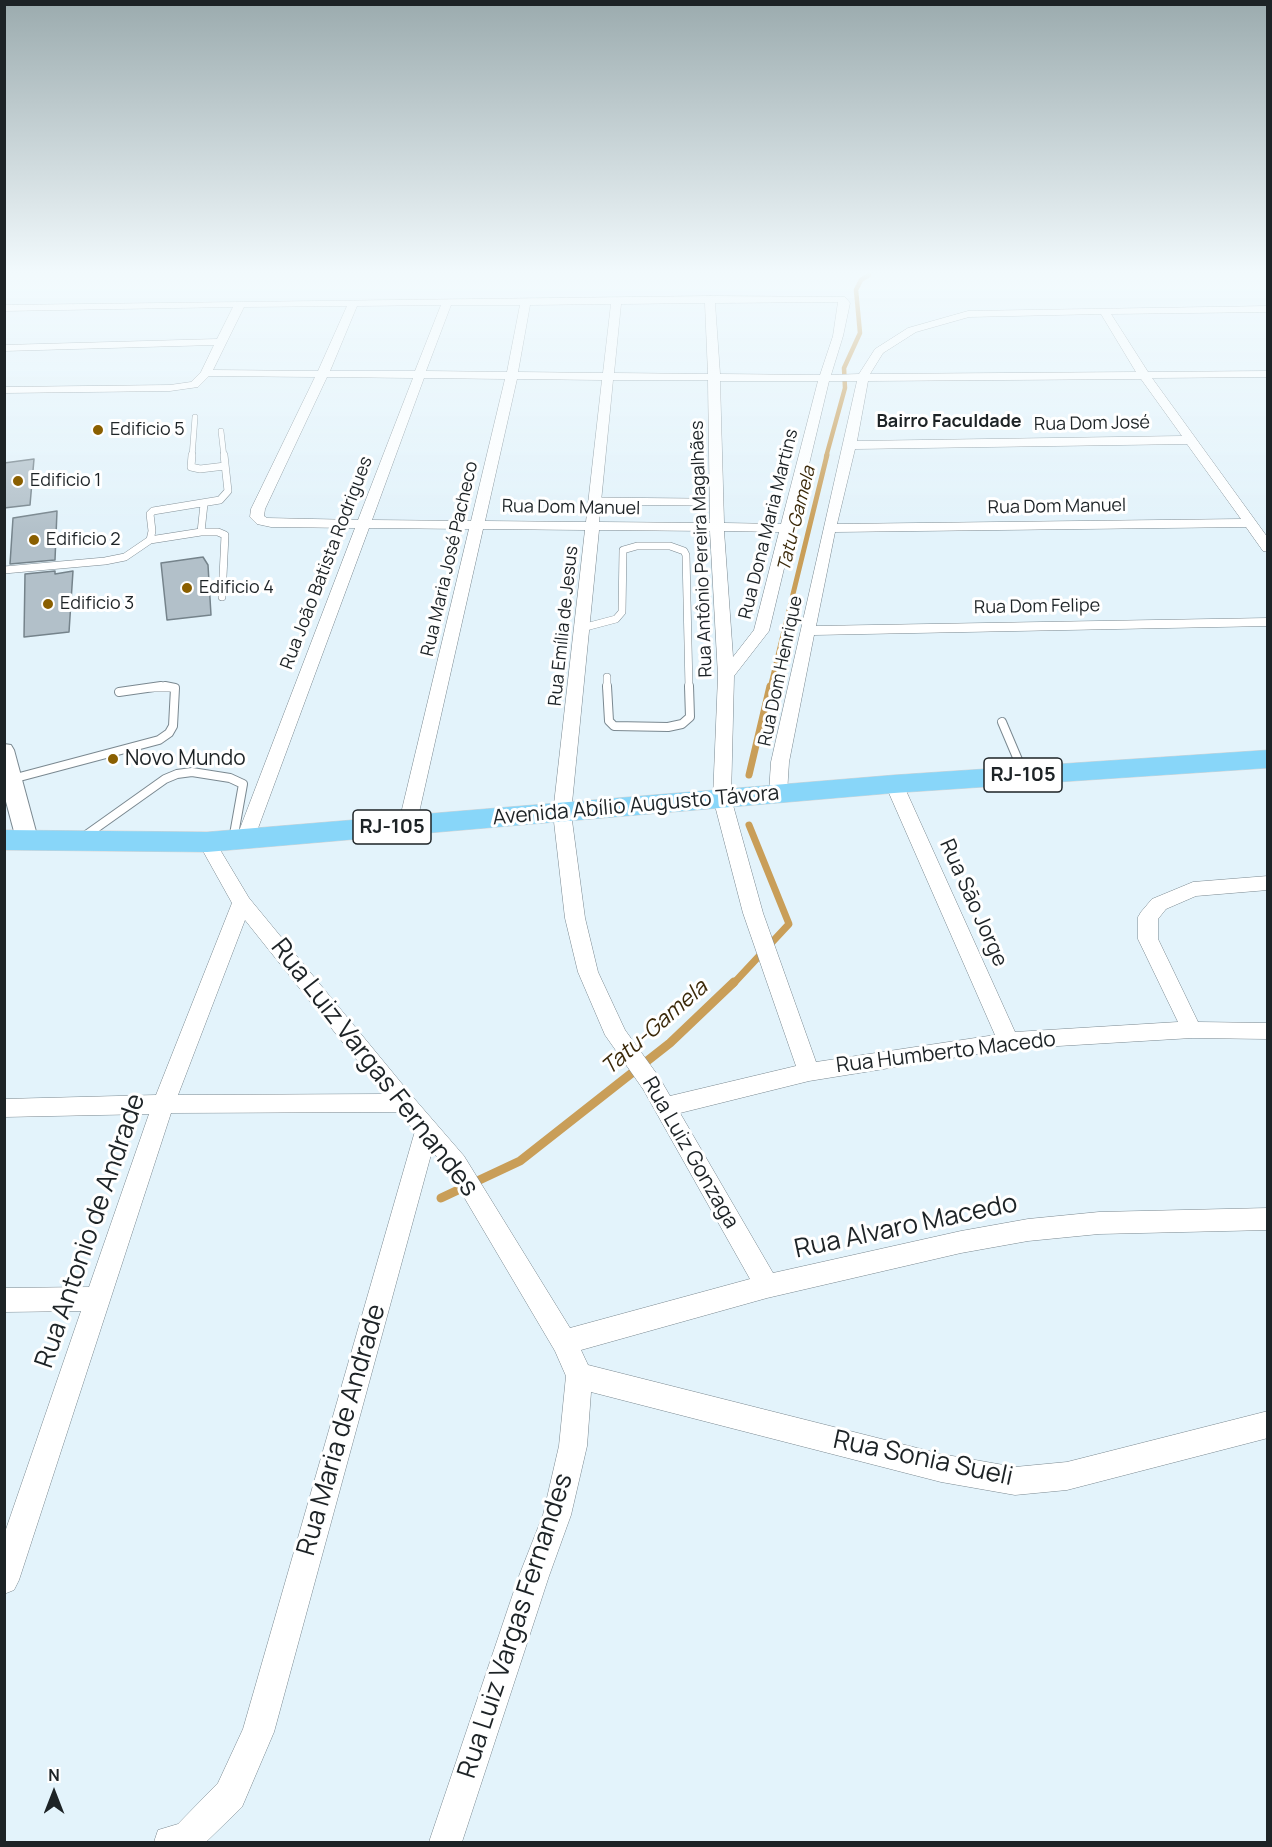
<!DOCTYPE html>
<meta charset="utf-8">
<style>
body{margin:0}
#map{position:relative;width:1272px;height:1847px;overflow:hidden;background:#e3f3fb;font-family:Manrope,sans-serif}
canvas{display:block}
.frame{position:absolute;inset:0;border:6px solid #1d2326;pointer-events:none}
.north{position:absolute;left:24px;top:1763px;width:60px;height:60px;-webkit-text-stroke:4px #fff;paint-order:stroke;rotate:0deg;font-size:16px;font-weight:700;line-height:24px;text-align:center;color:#1d2326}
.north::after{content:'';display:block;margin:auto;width:21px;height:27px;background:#1d2326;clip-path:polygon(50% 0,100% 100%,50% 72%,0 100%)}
</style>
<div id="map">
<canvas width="1272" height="1847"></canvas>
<div class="frame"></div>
<div class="north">N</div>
</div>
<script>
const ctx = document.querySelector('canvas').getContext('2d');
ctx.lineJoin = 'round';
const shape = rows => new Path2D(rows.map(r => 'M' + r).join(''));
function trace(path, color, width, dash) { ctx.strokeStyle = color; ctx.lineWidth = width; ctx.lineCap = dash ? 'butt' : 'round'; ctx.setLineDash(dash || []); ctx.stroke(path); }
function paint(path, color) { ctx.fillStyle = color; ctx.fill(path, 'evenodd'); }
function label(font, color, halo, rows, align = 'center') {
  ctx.font = font + ' Manrope,sans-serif'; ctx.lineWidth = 6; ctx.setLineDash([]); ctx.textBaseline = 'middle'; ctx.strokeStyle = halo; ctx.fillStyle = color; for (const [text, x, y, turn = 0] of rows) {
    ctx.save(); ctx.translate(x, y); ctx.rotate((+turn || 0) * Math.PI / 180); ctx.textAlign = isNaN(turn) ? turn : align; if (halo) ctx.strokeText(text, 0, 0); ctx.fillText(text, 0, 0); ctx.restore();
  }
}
trace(shape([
 [826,457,845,388,844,368,860,333,856,290,861,280,869,275]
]), '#c99e58', 4.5);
trace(shape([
 [770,688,827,455]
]), '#c99e58', 5);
trace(shape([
 [749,775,770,686],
 [733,984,789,924,749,825]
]), '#c99e58', 7);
trace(shape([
 [441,1198,520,1161,670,1043,734,982]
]), '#c99e58', 9);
const building = shape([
 [34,459,30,505,4,508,4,463,34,459],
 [57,511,55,560,10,564,13,518,57,511],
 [203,557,208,565,211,615,167,620,161,563,203,557],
 [55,571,55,574,73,571,69,632,24,637,25,574,55,571]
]);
paint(building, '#b2c0c9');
trace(building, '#75838b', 1.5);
const serviceFar2 = shape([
 [221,431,224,457],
 [192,457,195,417]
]);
const serviceFar1 = shape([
 [192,455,191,467,200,469,225,466],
 [596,501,693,502],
 [201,532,218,532,225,535,222,597],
 [150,540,201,532,204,504],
 [4,570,105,561,125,557,150,540,152,531,150,514,153,511,220,500,228,491,224,455],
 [582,628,616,619,622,612,623,550,637,546,670,546,684,551,686,555,689,688],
 [607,677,607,688],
 [150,688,174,688]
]);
const service = shape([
 [607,686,609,721,614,726,668,727,682,724,690,717,689,686],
 [119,692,161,686],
 [1002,722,1024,774],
 [12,779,159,740,169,733,173,726,175,688,165,686],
 [82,838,165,779,177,774,192,772,230,778,243,784,233,840]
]);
const minor = shape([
 [710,296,845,297,850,303,843,336,831,375,859,374,875,349,908,328,968,311,1268,306,1268,312,1111,314,1148,372,1268,371,1268,377,1152,378,1268,538,1268,552,1263,551,1246,527,835,532,816,626,1268,618,1268,626,814,635,789,762,787,793,784,797,778,799,772,797,769,793,771,762,857,381,829,381,769,631,734,676,731,798,763,913,816,1062,995,1035,885,784,888,780,894,778,900,780,903,784,1015,1032,1178,1022,1138,939,1138,917,1141,912,1152,899,1193,882,1268,876,1268,890,1196,896,1166,909,1158,919,1158,939,1198,1022,1268,1023,1268,1039,1192,1038,1008,1049,809,1081,680,1113,773,1273,961,1231,1028,1219,1099,1212,1268,1208,1268,1230,1099,1234,1028,1241,961,1253,767,1298,581,1350,588,1365,941,1454,1015,1467,1067,1462,1268,1411,1268,1438,1067,1490,1015,1495,941,1482,591,1392,587,1446,571,1515,549,1576,462,1842,429,1842,519,1576,543,1515,559,1446,566,1376,555,1351,448,1170,432,1151,274,1732,242,1807,206,1842,154,1842,158,1830,178,1824,218,1783,243,1729,415,1131,398,1112,171,1113,19,1580,14,1590,4,1594,4,1535,81,1311,4,1312,4,1288,89,1287,149,1114,4,1117,4,1099,156,1095,232,903,198,842,201,838,207,836,213,838,249,898,412,1096,464,1156,570,1328,750,1279,643,1089,605,1035,578,972,565,918,553,813,585,530,483,529,416,826,413,830,407,832,401,830,398,826,469,529,369,528,254,839,251,843,245,845,239,843,236,839,355,528,271,527,257,524,250,517,251,509,315,377,209,376,198,387,170,391,4,393,4,387,170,385,191,382,201,372,214,345,4,351,4,345,217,339,233,307,4,311,4,305,710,296],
 [838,302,833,336,820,375,720,374,715,303,838,302],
 [705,303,708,374,614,373,621,304,705,303],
 [611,304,603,373,518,372,530,305,611,304],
 [441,305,415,371,330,371,357,306,441,305],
 [451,305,520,305,507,372,426,371,451,305],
 [347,306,318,371,213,370,244,307,347,306],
 [1101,314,1136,372,870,374,883,353,916,332,969,317,1101,314],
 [327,377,413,378,358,520,267,518,264,516,265,509,327,377],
 [424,378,505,379,471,521,372,520,424,378],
 [517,379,602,380,586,522,485,521,517,379],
 [1141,379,1182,436,857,441,868,381,1141,379],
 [613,380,708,380,710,523,599,522,613,380],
 [720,381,818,381,781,524,724,523,720,381],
 [1187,444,1241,519,837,524,855,449,1187,444],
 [599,530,710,531,718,676,713,798,743,913,796,1066,670,1096,659,1077,625,1030,598,972,585,918,571,813,599,530],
 [724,531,779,532,754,630,733,657,724,531],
 [245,920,384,1094,178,1095,245,920]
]);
const tertiary = shape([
 [4,744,11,745,14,750,38,839,35,844,27,847,19,844,16,839,4,794,4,744]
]);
const primary = shape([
 [1268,750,1268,768,894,793,207,852,4,850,4,830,207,832,894,775,1268,750]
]);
trace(serviceFar2, '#7a8890', 6);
trace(serviceFar1, '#7a8890', 8);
trace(service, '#7a8890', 10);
trace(minor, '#7a8890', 1);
trace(tertiary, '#7a8890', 2);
trace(primary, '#d2d3d4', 1);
trace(serviceFar2, '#fff', 5);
trace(serviceFar1, '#fff', 7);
trace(service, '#fff', 8);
paint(minor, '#fff');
paint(tertiary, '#fff');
paint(primary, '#88d6f9');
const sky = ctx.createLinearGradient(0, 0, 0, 534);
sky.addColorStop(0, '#9babae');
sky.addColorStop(0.51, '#f2fafd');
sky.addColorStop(1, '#f2fafd00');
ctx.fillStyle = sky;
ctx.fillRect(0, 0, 1272, 534);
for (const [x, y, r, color] of [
 [98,430,6,"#8a5f00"],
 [18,481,6,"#8a5f00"],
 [34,540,6,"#8a5f00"],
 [187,588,6,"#8a5f00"],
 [48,604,6,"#8a5f00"],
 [113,759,6,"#8a5f00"]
]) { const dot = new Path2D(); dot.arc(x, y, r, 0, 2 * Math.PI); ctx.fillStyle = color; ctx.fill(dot); trace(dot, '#fff', 2); }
label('bold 18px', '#1d2326', '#fff', [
 ["Bairro Faculdade",949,422]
]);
label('18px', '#1d2326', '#fff', [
 ["Rua Dom José",1092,424,-1],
 ["Rua Dom Manuel",1057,507,-1],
 ["Rua Dom Manuel",571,508,1],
 ["Rua Dona Maria Martins",769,524,-76],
 ["Rua Antônio Pereira Magalhães",702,549,-92],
 ["Rua Maria José Pacheco",450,559,-77],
 ["Rua João Batista Rodrigues",327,563,-69],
 ["Rua Dom Felipe",1037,607,-1],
 ["Rua Emília de Jesus",564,626,-84],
 ["Rua Dom Henrique",781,671,-78]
]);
label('18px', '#1d2326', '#fff', [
 ["Edificio 5",110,430],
 ["Edificio 1",30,481],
 ["Edificio 2",46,540],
 ["Edificio 4",199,588],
 ["Edificio 3",60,604]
], 'left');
label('italic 18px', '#3b2909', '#fff', [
 ["Tatu-Gamela",797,519,-76]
]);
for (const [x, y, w] of [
 [1023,775,78],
 [392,827,78]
]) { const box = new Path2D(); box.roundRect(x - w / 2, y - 17, w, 34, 4.5); ctx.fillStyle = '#fff'; ctx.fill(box); trace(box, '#1d2326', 1.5); }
label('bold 20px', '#1d2326', null, [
 ["RJ-105",1023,775],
 ["RJ-105",392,827]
]);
label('21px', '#1d2326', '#fff', [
 ["Novo Mundo",125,759]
], 'left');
label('21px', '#1d2326', '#fff', [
 ["Avenida Abílio Augusto Távora",636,806,-5],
 ["Rua Sāo Jorge",973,903,66],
 ["Rua Humberto Macedo",946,1053,-7],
 ["Rua Luiz Gonzaga",690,1153,60]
]);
label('italic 22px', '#3b2909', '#fff', [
 ["Tatu-Gamela",655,1028,-41]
]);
label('26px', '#1d2326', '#fff', [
 ["Rua Luiz Vargas Fernandes",374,1068,52],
 ["Rua Alvaro Macedo",906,1227,-12],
 ["Rua Antonio de Andrade",91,1231,-71],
 ["Rua Maria de Andrade",342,1430,-74],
 ["Rua Sonia Sueli",923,1459,12],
 ["Rua Luiz Vargas Fernandes",516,1626,-72]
]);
</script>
